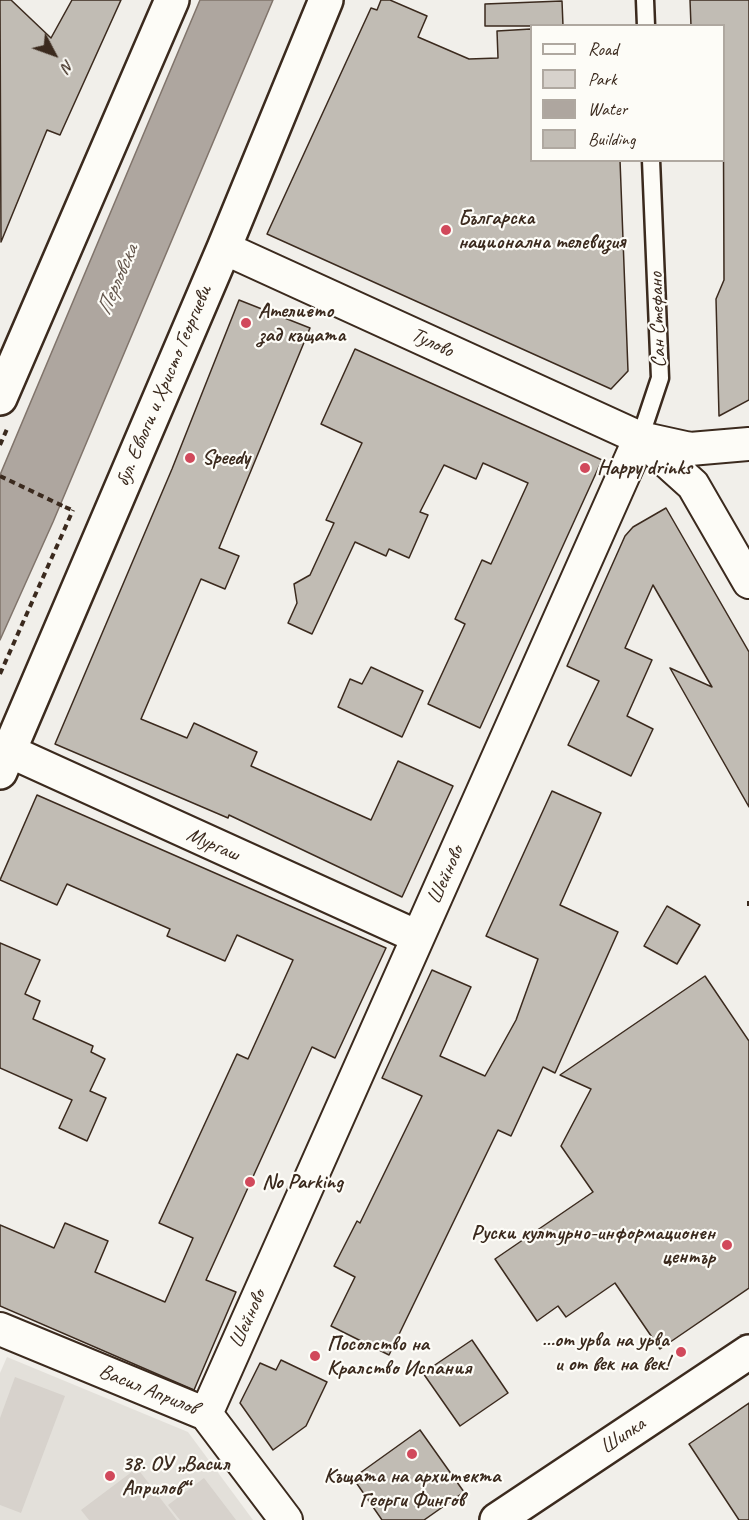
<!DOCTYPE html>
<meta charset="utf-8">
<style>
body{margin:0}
#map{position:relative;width:749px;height:1520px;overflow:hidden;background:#f1efea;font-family:Caveat,sans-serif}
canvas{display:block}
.legend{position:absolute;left:530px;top:24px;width:195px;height:138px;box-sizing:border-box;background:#fdfcf7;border:2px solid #afa8a0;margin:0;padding:8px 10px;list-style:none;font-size:18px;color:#3b2a1e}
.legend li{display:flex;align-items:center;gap:12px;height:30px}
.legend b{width:30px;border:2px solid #afa8a0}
.north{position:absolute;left:24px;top:24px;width:60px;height:60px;-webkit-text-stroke:4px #fdfcf7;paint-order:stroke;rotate:131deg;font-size:16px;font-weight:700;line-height:24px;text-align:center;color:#3b2a1e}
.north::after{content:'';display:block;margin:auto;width:21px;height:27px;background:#3b2a1e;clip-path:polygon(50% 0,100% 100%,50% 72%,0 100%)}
</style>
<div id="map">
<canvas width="749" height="1520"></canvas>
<ul class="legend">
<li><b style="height:8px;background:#fdfcf7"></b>Road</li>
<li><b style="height:16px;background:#d7d2cc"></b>Park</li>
<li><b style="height:16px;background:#aea69f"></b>Water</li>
<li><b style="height:16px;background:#c1bcb4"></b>Building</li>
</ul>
<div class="north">N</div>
</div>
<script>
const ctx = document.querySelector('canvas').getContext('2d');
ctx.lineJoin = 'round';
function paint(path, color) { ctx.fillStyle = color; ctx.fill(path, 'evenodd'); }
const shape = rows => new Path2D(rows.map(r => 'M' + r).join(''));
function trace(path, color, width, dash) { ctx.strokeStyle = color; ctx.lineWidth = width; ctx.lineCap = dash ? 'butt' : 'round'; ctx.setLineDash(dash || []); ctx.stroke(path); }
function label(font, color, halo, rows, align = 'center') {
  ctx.font = font + ' Caveat,sans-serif'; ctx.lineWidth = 4.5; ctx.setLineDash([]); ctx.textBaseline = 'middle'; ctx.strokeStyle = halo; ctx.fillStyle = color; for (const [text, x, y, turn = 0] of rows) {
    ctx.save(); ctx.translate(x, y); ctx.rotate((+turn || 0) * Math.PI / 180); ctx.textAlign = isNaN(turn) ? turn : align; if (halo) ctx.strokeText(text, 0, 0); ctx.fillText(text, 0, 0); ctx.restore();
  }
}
paint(shape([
 [7,1357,188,1432,253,1520,0,1520,0,1373]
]), '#e3e0da');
paint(shape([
 [15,1377,65,1396,21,1513,0,1505,0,1418],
 [137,1468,177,1520,89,1520,81,1510],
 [204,1478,236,1520,180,1520,168,1505]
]), '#d7d2cc');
const water = shape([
 [200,0,273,0,53,522,0,640,0,475,200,0]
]);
paint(water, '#aea69f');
trace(water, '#80746b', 1.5);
const building = shape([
 [0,0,11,0,51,38,72,0,121,0,60,135,47,130,1,242,0,0],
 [381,0,390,0,427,16,418,37,469,59,498,58,497,31,531,29,531,160,620,160,628,371,611,389,267,234,371,8,377,10,381,0],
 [690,0,749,0,749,400,719,416,716,299,724,280,723,26,691,26,690,0],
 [562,1,563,26,485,26,485,4,562,1],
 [239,300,310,328,219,548,239,556,225,589,201,579,141,719,187,738,194,723,257,752,251,766,371,820,398,761,453,786,402,897,229,815,228,818,55,744,172,469,239,300],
 [355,349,602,460,480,728,428,704,465,624,455,619,482,560,491,564,528,483,483,463,476,479,444,465,420,512,428,515,409,558,389,549,386,556,355,542,312,634,288,623,297,603,294,584,310,575,334,523,326,520,362,443,321,424,355,349],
 [666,508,749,652,749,807,670,668,712,687,653,585,625,648,652,660,627,716,653,729,631,776,568,745,599,681,567,666,625,536,633,527,666,508],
 [371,667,423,691,402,737,338,707,350,679,362,684,371,667],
 [552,791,601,813,560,905,618,932,555,1073,543,1067,511,1136,498,1130,389,1355,331,1326,355,1277,334,1266,357,1221,360,1223,422,1096,382,1078,432,970,471,987,440,1056,485,1076,516,1020,538,959,486,936,552,791],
 [37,795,386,948,335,1058,312,1047,206,1280,236,1292,194,1390,0,1306,0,1225,54,1248,65,1223,108,1241,95,1272,165,1302,193,1238,159,1223,237,1054,248,1059,293,960,237,935,225,961,167,936,170,929,67,884,57,905,0,880,37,795],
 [667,906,700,925,677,964,644,946,667,906],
 [0,943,40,960,25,994,40,1001,33,1019,93,1046,91,1052,105,1059,90,1091,106,1098,87,1141,59,1128,72,1100,0,1068,0,943],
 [705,976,749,1041,749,1288,660,1349,615,1283,566,1317,558,1306,537,1321,495,1259,593,1192,561,1146,591,1089,560,1075,705,976],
 [472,1340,508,1393,460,1426,423,1373,472,1340],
 [281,1360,327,1382,306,1426,273,1450,240,1403,260,1363,276,1370,281,1360],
 [749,1403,749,1520,739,1520,689,1444,749,1403],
 [420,1430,464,1492,424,1520,382,1520,353,1478,420,1430]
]);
paint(building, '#c1bcb4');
trace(building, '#3b2a1e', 1.5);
const service = shape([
 [645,0,646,26],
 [640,438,660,378,651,160]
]);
const minor = shape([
 [224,248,640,438,690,449,749,444],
 [643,440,693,485,749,582],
 [9,751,418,937],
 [0,1329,206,1414,286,1520],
 [206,1414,640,438]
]);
const tertiary = shape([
 [497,1520,749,1352]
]);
const secondary = shape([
 [0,398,172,0],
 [0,772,224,248,326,0]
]);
trace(service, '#3b2a1e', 21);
trace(minor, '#3b2a1e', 36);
trace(tertiary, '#3b2a1e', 38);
trace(secondary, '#3b2a1e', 38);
trace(shape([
 [0,445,7,429],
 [65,507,72,510],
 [0,674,73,510],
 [749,901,749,906]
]), '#3b2a1e', 4, [6, 4.5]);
trace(service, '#fdfcf7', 16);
trace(minor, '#fdfcf7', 32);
trace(tertiary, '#fdfcf7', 33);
trace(secondary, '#fdfcf7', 33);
trace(shape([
 [0,476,65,507]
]), '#3b2a1e', 4, [6, 4.5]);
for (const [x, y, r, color] of [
 [446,230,6,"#d1495b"],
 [246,323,6,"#d1495b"],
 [190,458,6,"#d1495b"],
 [585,468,6,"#d1495b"],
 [250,1182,6,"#d1495b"],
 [727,1245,6,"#d1495b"],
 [681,1352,6,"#d1495b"],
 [315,1356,6,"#d1495b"],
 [412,1454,6,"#d1495b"],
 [110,1476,6,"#d1495b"]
]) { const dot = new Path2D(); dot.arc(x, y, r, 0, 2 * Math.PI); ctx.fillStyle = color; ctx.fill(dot); trace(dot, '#fdfcf7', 2); }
label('bold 21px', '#3b2a1e', '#fdfcf7', [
 ["Българска",458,218],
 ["национална телевизия",458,242],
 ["Ателието",258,311],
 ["зад къщата",258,335],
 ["Speedy",202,458],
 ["Happy drinks",597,468],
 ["No Parking",262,1182],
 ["Руски културно-информационен",715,1233,"right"],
 ["център",715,1257,"right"],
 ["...от урва на урва",669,1340,"right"],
 ["и от век на век!",669,1364,"right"],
 ["Посолство на",327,1344],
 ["Кралство Испания",327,1368],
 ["38. ОУ „Васил",122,1464],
 ["Априлов“",122,1488],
 ["Къщата на архитекта",412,1476,"center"],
 ["Георги Фингов",412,1500,"center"]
], 'left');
label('21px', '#3b2a1e', '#fdfcf7', [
 ["Сан Стефано",658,320,-92],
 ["Тулово",432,343,25],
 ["бул. Евлоги и Христо Георгиеви",164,386,-67],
 ["Мургаш",213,845,24],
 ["Шейново",446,875,-66],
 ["Шейново",248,1319,-66],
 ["Васил Априлов",148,1390,22],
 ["Шипка",623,1436,-34]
]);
label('italic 22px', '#63554b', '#fdfcf7', [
 ["Перловска",118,280,-67]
]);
</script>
